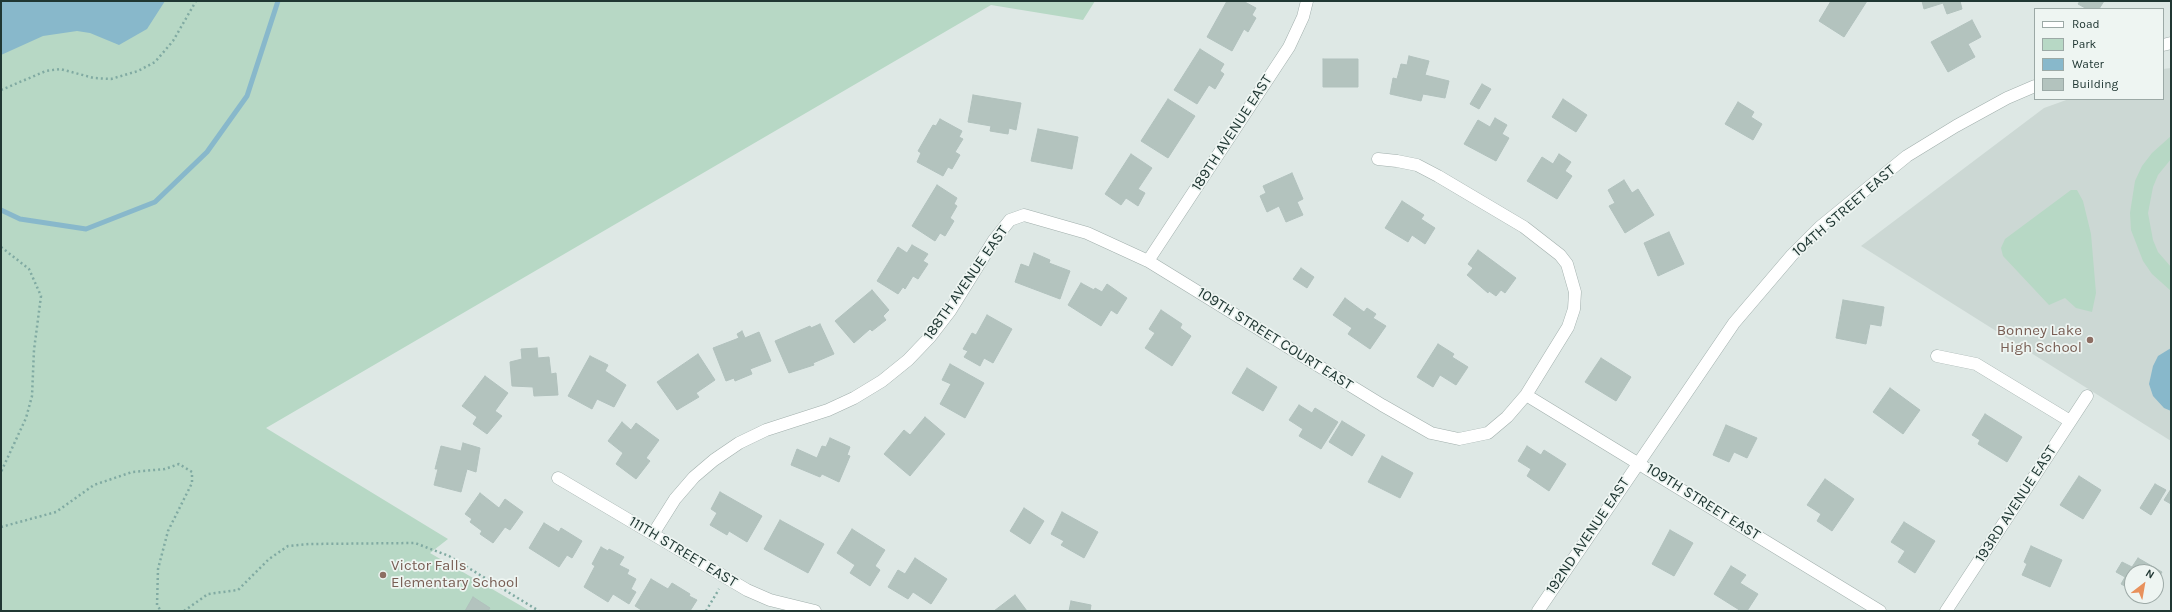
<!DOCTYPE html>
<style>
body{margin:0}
#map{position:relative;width:2172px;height:612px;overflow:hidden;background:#dee8e5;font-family:Karla,sans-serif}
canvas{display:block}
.frame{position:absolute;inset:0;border:2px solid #203733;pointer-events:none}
.legend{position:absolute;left:2034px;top:8px;width:130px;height:92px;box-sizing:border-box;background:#eef5f2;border:1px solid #9ca9a6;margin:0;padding:5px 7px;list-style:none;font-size:12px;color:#203733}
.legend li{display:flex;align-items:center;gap:8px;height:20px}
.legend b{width:20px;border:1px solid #9ca9a6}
.north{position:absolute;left:2124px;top:564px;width:40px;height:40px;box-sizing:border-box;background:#eef5f2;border:1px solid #9ca9a6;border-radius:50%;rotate:31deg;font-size:11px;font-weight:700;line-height:16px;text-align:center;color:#203733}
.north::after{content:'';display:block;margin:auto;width:14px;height:18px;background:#e8915c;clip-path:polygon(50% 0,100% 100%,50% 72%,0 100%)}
</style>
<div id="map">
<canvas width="2172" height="612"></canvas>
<div class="frame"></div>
<ul class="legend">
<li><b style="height:5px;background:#fff"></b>Road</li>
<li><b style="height:11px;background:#b7d8c5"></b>Park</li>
<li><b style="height:11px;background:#88b8cb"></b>Water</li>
<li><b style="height:11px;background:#b3c3be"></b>Building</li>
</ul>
<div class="north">N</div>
</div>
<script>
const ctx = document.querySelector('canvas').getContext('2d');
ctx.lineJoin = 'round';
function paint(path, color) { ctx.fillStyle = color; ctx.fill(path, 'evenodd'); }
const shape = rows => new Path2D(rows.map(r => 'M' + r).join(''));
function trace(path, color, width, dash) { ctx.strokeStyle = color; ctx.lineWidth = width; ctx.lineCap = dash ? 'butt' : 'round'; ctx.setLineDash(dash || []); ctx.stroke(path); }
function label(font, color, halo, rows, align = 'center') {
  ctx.font = font + ' Karla,sans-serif'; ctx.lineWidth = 3.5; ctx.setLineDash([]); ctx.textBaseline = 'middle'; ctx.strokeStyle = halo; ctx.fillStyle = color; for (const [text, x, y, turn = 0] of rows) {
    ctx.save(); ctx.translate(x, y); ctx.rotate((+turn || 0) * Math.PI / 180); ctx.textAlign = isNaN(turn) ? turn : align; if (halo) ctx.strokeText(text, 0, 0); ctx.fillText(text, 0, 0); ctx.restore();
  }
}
paint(shape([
 [2171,68,2171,441,1861,246,2044,108,2069,99,2163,99,2163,69]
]), '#ccd8d4');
paint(shape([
 [1,1,1095,1,1083,20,991,5,266,428,448,539,430,553,530,611,1,611],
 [2171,136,2171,159,2158,175,2153,187,2148,213,2153,240,2158,252,2171,267,2171,291,2152,274,2143,261,2131,230,2130,213,2135,181,2142,166,2152,153],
 [2071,190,2077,190,2083,201,2091,234,2096,293,2092,312,2076,308,2065,298,2049,305,2003,256,2001,248,2005,239]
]), '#b7d8c5');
paint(shape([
 [1,1,165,1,147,29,119,45,90,33,77,31,43,36,1,55],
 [2171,348,2171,411,2164,408,2153,396,2149,384,2153,366,2158,356]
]), '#88b8cb');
trace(shape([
 [1,210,20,219,86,229,155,202,207,152,247,96,278,1]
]), '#88b8cb', 5);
const building = shape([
 [1227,1,1243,1,1256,8,1252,15,1256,18,1248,32,1244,29,1232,51,1207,37,1227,1],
 [1831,1,1867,1,1844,37,1819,21,1831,1],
 [1922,1,1960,1,1962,9,1947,14,1943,3,1924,9,1922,1],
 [2080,1,2104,1,2099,9,2087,9,2078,4,2080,1],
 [1972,20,1981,37,1968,44,1975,57,1948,72,1931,42,1972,20],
 [1200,49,1224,64,1220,71,1224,74,1215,89,1209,85,1197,104,1174,90,1200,49],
 [1409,56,1429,61,1425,75,1449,81,1445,98,1423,94,1421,101,1390,94,1393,78,1397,79,1401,64,1407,65,1409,56],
 [1323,59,1358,59,1358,87,1323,87,1323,59],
 [1482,84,1491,89,1479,109,1470,104,1482,84],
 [973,95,1021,103,1016,130,1009,128,1008,134,990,131,991,126,968,122,973,95],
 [1168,99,1195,116,1168,158,1141,141,1168,99],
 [1563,99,1587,115,1576,132,1552,117,1563,99],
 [1738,102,1754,112,1751,117,1762,124,1753,140,1725,124,1738,102],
 [1495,118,1507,125,1502,134,1509,138,1496,161,1464,144,1478,120,1490,127,1495,118],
 [940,119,962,131,959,137,963,139,955,152,960,155,952,169,948,167,943,176,917,162,921,153,918,151,933,125,936,126,940,119],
 [1038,129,1078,137,1072,169,1031,161,1038,129],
 [1131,154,1152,168,1138,189,1145,193,1138,206,1126,198,1121,205,1105,194,1131,154],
 [1559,154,1571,162,1565,171,1572,176,1557,199,1527,181,1542,157,1553,164,1559,154],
 [1292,173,1303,199,1297,202,1303,215,1286,222,1279,206,1267,212,1260,196,1266,193,1263,186,1292,173],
 [1624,180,1632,193,1638,189,1654,215,1625,233,1609,206,1615,203,1608,190,1624,180],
 [937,185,957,198,954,204,957,206,950,218,954,221,945,236,940,233,935,241,912,226,937,185],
 [1402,201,1424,215,1421,219,1435,228,1425,244,1412,235,1408,242,1385,228,1402,201],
 [1669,232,1684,264,1658,276,1644,243,1669,232],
 [912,245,928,254,923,261,928,264,918,279,913,276,905,289,903,287,898,294,877,281,898,247,907,253,912,245],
 [1478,250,1516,278,1505,293,1501,290,1496,296,1489,291,1488,293,1467,275,1473,268,1468,264,1478,250],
 [1034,253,1050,260,1049,263,1070,271,1060,299,1015,282,1021,264,1029,267,1034,253],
 [1301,268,1314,277,1307,288,1293,279,1301,268],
 [1081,283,1094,290,1095,288,1102,292,1107,284,1127,298,1117,314,1111,310,1101,326,1068,305,1081,283],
 [872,290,889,310,883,316,886,320,872,331,870,329,854,343,835,321,872,290],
 [1345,298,1364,312,1367,308,1376,314,1373,318,1386,326,1370,349,1348,334,1352,328,1333,315,1345,298],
 [1843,300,1884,307,1881,326,1870,324,1866,344,1836,338,1843,300],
 [1161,310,1182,324,1180,328,1191,336,1172,366,1145,348,1155,333,1149,329,1161,310],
 [987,315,1012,329,993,363,984,358,980,366,964,357,968,351,963,349,972,333,976,335,987,315],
 [820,324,834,354,813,363,814,365,789,373,775,341,810,326,811,328,820,324],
 [742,331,745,338,759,332,771,361,750,369,752,374,735,381,734,378,726,381,713,348,739,338,737,334,742,331],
 [1438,344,1454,354,1452,357,1468,367,1456,385,1440,375,1433,387,1417,377,1438,344],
 [537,348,538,358,549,357,551,374,556,373,558,395,534,396,533,387,512,386,510,362,522,359,521,349,537,348],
 [698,354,715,380,696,393,699,397,677,410,657,382,698,354],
 [590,356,608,365,605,371,626,385,614,407,597,399,592,409,568,396,590,356],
 [1601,358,1631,377,1616,401,1585,382,1601,358],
 [950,364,984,383,965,418,940,404,951,384,942,380,950,364],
 [1247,368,1277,387,1263,411,1232,393,1247,368],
 [485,376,508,393,495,411,502,416,487,434,473,424,477,417,462,406,485,376],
 [1890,388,1920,410,1903,434,1873,412,1890,388],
 [1299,405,1312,413,1315,408,1338,422,1321,449,1299,436,1303,429,1289,420,1299,405],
 [1985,414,2022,437,2007,462,1978,444,1980,440,1972,435,1985,414],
 [925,417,945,434,910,476,884,454,904,430,910,435,925,417],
 [1342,421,1365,435,1352,456,1329,442,1342,421],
 [622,422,631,430,636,423,659,440,646,458,650,461,636,479,616,464,623,453,608,441,622,422],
 [1726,425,1757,438,1747,458,1734,452,1729,462,1713,455,1726,425],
 [830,438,850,447,847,455,850,456,839,482,822,474,820,477,791,465,797,449,817,458,822,446,826,447,830,438],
 [463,443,480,448,476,472,467,469,461,492,434,485,438,469,435,469,441,446,461,451,463,443],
 [1527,446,1541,455,1544,450,1566,464,1549,491,1527,476,1531,469,1518,461,1527,446],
 [1382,456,1413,473,1400,498,1368,482,1382,456],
 [2079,476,2101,490,2083,519,2060,505,2079,476],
 [1825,479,1854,499,1832,531,1817,521,1821,514,1807,505,1825,479],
 [2155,484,2166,490,2151,515,2140,508,2155,484],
 [2171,489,2171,504,2164,500,2171,489],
 [720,492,762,516,747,542,729,531,727,535,710,525,717,513,711,509,720,492],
 [480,493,499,508,505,499,523,512,510,530,505,527,493,543,480,534,482,531,470,522,472,519,465,514,480,493],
 [1024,508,1044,521,1030,544,1010,531,1024,508],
 [1062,512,1098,532,1084,558,1061,545,1064,541,1051,534,1062,512],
 [780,520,824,544,808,573,764,549,780,520],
 [1904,522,1935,541,1915,573,1898,562,1905,551,1891,542,1904,522],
 [544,523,559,532,561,528,582,541,572,558,567,555,559,567,529,548,544,523],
 [852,529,885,550,875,566,880,570,870,586,850,573,855,565,837,553,852,529],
 [1670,530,1693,543,1674,576,1652,564,1670,530],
 [2031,546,2062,560,2050,587,2022,575,2027,564,2024,562,2031,546],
 [601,547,608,551,609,549,624,557,619,565,629,570,627,574,636,579,631,589,636,592,629,604,613,594,608,602,584,587,595,566,592,564,601,547],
 [915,558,947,579,931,604,913,592,908,599,888,587,898,570,905,574,915,558],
 [2138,558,2162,572,2156,582,2156,572,2132,572,2132,590,2121,584,2125,577,2116,572,2122,562,2132,567,2138,558],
 [1731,566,1746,575,1740,583,1758,594,1747,611,1741,611,1714,594,1731,566],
 [651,579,668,589,672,583,690,594,689,596,697,600,690,611,643,611,635,606,651,579],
 [1015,595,1027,611,994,611,1015,595],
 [473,597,490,608,488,611,465,611,473,597],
 [1071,601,1091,605,1090,611,1069,611,1071,601]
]);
paint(building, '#b3c3be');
trace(building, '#b1c1bd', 1);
const minor = shape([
 [1148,261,1289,47,1303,17,1307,1],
 [1937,356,1976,364,2070,421],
 [1526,395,1880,611],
 [558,478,747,590,770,600,815,611],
 [653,534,675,499,694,477,714,460,739,443,766,430,828,410,854,398,882,381,908,360,930,337,950,311,994,240,1010,220,1024,215,1087,233,1148,261,1382,405,1431,433,1459,439,1488,433,1507,417,1526,395,1568,327,1574,309,1575,292,1567,264,1560,255,1524,227,1438,176,1417,165,1397,161,1378,159],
 [1946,611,2087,396]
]);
const tertiary = shape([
 [2163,45,2171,43],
 [1538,611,1734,323,1792,255,1820,227,1907,156,1956,126,2007,98,2035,86]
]);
trace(minor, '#a1afac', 13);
trace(tertiary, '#a1afac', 13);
trace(shape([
 [1,90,46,71,60,69,94,78,111,79,138,71,155,62,173,41,196,1],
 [1,247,29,269,41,296,34,350,32,396,26,418,1,472],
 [1,527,56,512,94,485,132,472,165,469,179,464,192,472,192,483,168,531,158,569,157,605,161,611],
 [184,611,208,594,238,590,269,559,288,546,309,544,415,543,449,556,539,611],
 [706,611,719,589]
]), '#80aaa2', 2.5, [2, 3]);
trace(minor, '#fff', 12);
trace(tertiary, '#fff', 12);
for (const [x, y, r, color] of [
 [2090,340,4,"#8d6e63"],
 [383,575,4,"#8d6e63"]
]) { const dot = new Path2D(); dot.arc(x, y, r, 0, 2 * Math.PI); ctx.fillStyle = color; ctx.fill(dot); trace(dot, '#eef5f2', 1.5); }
label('15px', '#203733', '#eef5f2', [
 ["189TH AVENUE EAST",1232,133,-57],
 ["104TH STREET EAST",1844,211,-41],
 ["188TH AVENUE EAST",966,283,-55],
 ["109TH STREET COURT EAST",1275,339,32],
 ["109TH STREET EAST",1703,502,32],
 ["193RD AVENUE EAST",2016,504,-57],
 ["192ND AVENUE EAST",1588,536,-56],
 ["111TH STREET EAST",683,552,31]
]);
label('15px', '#785e54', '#eef5f2', [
 ["Bonney Lake",2082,331],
 ["High School",2082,348],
 ["Victor Falls",391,566,"left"],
 ["Elementary School",391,583,"left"]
], 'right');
</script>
